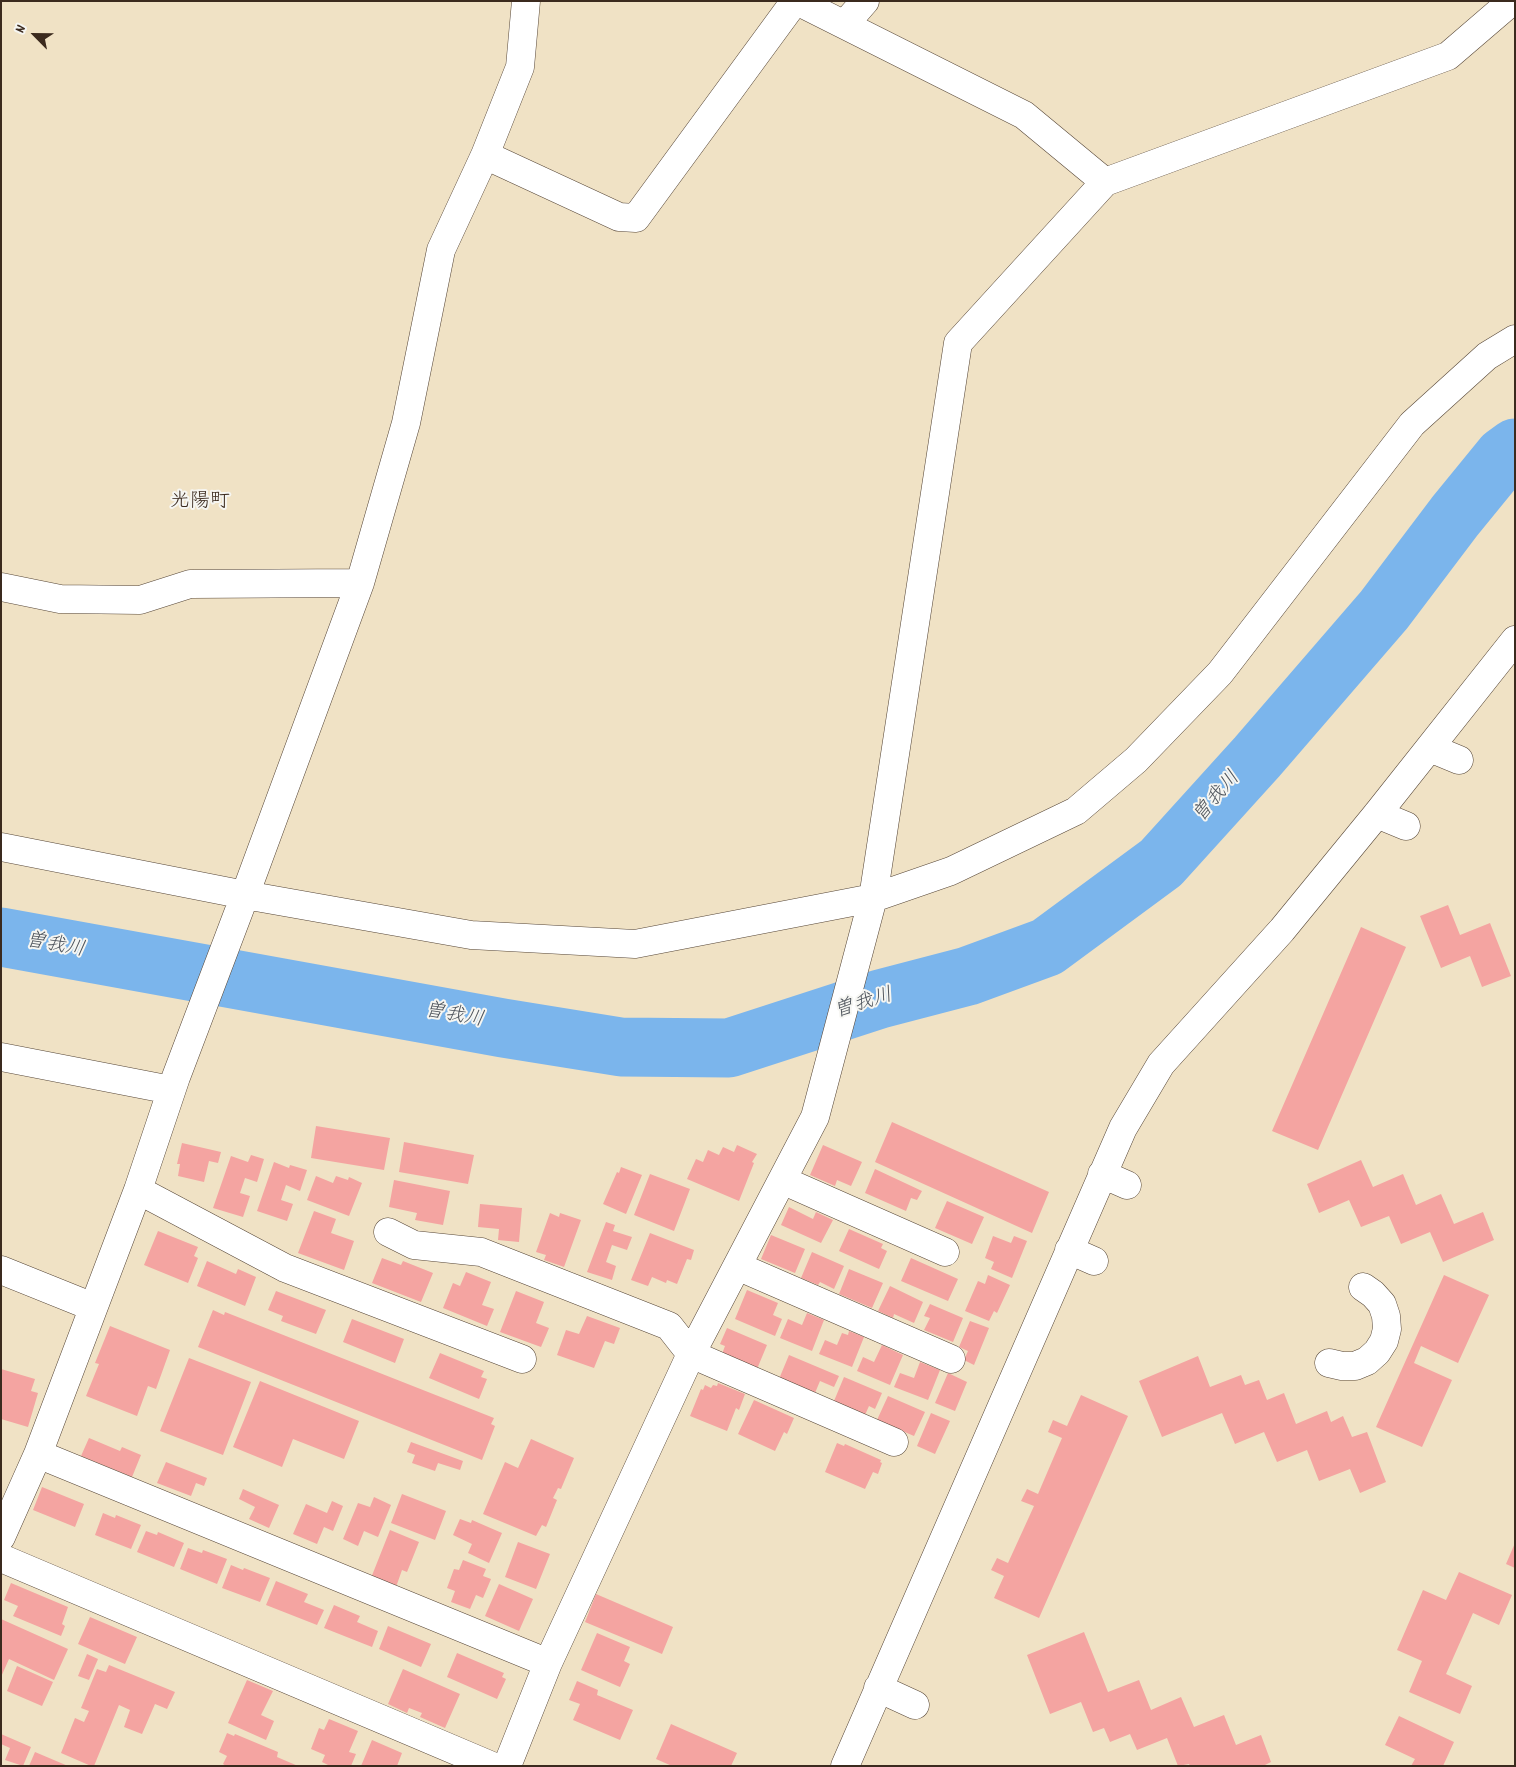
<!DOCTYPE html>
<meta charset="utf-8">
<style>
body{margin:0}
#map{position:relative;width:1516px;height:1767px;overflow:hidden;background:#f0e2c5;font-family:Dekko,sans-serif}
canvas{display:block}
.frame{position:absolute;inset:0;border:2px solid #3b2a1e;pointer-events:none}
.north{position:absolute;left:10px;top:10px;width:50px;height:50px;-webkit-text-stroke:4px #f6f6f2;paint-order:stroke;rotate:293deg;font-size:14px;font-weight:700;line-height:20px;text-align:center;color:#3b2a1e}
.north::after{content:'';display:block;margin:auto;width:18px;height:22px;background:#3b2a1e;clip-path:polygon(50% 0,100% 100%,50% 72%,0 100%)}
</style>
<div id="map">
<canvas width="1516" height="1767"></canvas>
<div class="frame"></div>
<div class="north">N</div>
</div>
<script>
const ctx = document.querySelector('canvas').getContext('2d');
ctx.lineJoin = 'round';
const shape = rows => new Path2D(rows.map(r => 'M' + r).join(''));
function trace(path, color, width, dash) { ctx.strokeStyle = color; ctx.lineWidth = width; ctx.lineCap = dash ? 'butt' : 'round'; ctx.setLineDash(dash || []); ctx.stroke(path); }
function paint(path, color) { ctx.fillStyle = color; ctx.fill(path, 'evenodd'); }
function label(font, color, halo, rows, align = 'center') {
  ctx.font = font + ' Dekko,"Klee One",sans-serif'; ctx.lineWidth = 4; ctx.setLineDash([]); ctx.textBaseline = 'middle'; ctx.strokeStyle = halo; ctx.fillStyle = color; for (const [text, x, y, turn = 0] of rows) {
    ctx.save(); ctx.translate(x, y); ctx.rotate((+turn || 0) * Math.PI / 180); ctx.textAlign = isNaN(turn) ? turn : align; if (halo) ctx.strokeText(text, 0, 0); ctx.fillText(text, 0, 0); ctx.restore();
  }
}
trace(shape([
 [1,937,503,1028,621,1047,729,1048,880,999,968,976,1047,947,1161,863,1257,757,1384,610,1455,516,1504,456,1515,448]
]), '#7bb5ec', 59);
paint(shape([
 [1448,905,1460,935,1490,923,1511,976,1482,987,1470,956,1441,968,1420,916],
 [1361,927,1406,947,1318,1150,1272,1131],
 [892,1122,1049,1192,1032,1233,875,1162],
 [316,1126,390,1138,384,1170,311,1158],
 [404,1142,474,1155,468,1184,399,1172],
 [182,1143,221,1152,218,1163,209,1161,204,1182,178,1176,180,1164,177,1164],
 [737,1145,757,1154,752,1162,754,1163,739,1201,687,1179,696,1159,703,1162,708,1150,719,1155,723,1147,734,1152],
 [823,1145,862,1162,851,1186,837,1180,835,1186,810,1175],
 [251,1155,264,1159,257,1182,245,1178,240,1193,250,1196,243,1217,213,1208,231,1156,248,1162],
 [1361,1160,1373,1187,1403,1174,1416,1205,1441,1194,1454,1224,1483,1212,1494,1240,1443,1262,1430,1232,1401,1244,1389,1216,1361,1227,1349,1200,1319,1213,1307,1184],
 [274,1162,289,1168,290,1165,307,1170,300,1191,286,1185,281,1200,293,1204,287,1221,257,1211],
 [621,1167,642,1175,626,1214,603,1204,617,1172,619,1173],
 [875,1169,922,1191,917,1200,911,1198,906,1211,865,1193],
 [650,1174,690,1189,674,1231,634,1215],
 [316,1176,333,1183,336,1176,348,1180,349,1177,362,1183,349,1216,307,1200],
 [394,1180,450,1191,443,1225,415,1220,417,1213,389,1207],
 [947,1201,984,1217,972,1244,935,1228],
 [480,1204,522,1208,519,1242,498,1240,499,1229,478,1227],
 [789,1207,813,1219,816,1212,833,1220,821,1243,781,1225],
 [314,1211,336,1219,331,1233,354,1241,344,1270,298,1253],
 [550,1213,559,1217,560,1213,581,1220,564,1267,544,1260,546,1255,536,1252],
 [606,1222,615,1225,613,1231,632,1237,627,1250,612,1245,606,1262,616,1266,612,1280,587,1272],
 [849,1229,883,1244,881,1248,887,1251,879,1269,839,1251],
 [158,1231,198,1247,194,1256,198,1258,188,1283,144,1265],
 [650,1233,694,1250,691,1260,687,1259,677,1284,667,1280,666,1283,652,1277,648,1286,631,1280],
 [771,1235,805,1249,795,1273,761,1259],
 [993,1236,1011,1243,1014,1236,1027,1241,1012,1278,991,1269,994,1262,985,1258],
 [812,1252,844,1266,834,1289,820,1282,818,1285,801,1278],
 [382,1258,401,1265,403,1261,433,1273,421,1302,372,1283],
 [911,1258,958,1279,948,1301,901,1281],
 [207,1261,236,1274,238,1269,256,1277,245,1306,197,1286],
 [849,1269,883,1283,872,1308,839,1294],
 [466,1272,491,1282,482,1305,494,1309,487,1326,443,1308,453,1283,460,1286],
 [988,1275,1010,1285,997,1313,994,1311,989,1321,965,1311,978,1281,985,1284],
 [1444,1275,1489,1295,1458,1363,1421,1346,1414,1363,1452,1380,1422,1447,1376,1427],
 [890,1286,923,1302,914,1323,894,1314,893,1318,878,1311],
 [747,1290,778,1303,773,1315,782,1319,775,1336,735,1319],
 [276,1291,326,1310,316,1334,281,1321,283,1316,268,1310],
 [516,1291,544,1302,536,1323,549,1328,541,1347,500,1332],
 [930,1304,963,1318,953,1342,924,1330,930,1318,924,1316],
 [213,1310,224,1315,225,1312,494,1418,491,1424,495,1426,482,1460,198,1347],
 [807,1313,824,1320,812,1351,780,1338,788,1319,802,1325],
 [587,1316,620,1328,614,1344,605,1341,594,1368,557,1355,566,1330,579,1334],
 [352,1319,404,1339,395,1363,343,1342],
 [970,1321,989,1328,974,1365,964,1360,968,1351,959,1347],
 [110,1326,170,1350,156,1389,148,1386,137,1416,86,1396,99,1364,95,1363],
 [727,1328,767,1345,757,1369,722,1354,725,1346,720,1344],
 [849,1331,864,1337,852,1367,819,1354,825,1340,837,1345,842,1333,848,1335],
 [882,1345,903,1355,890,1385,857,1371,863,1357,874,1362],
 [440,1353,484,1371,481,1377,487,1379,479,1399,429,1378],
 [789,1355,839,1376,834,1387,820,1381,815,1393,779,1379],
 [1198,1356,1210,1387,1241,1375,1245,1385,1259,1380,1267,1400,1284,1393,1296,1424,1327,1411,1331,1422,1343,1416,1352,1437,1367,1432,1386,1482,1360,1493,1350,1469,1319,1481,1307,1450,1277,1462,1264,1432,1235,1444,1222,1413,1162,1437,1139,1381],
 [189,1358,251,1382,223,1455,160,1431],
 [920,1362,940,1370,928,1400,894,1387,900,1373,914,1378],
 [1,1369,35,1379,31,1391,38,1393,28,1427,1,1419],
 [948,1373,967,1382,955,1411,935,1403],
 [844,1377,882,1393,875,1409,869,1406,865,1415,834,1401],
 [260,1381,359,1421,344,1459,293,1439,282,1467,233,1447],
 [718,1383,745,1394,739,1410,736,1408,727,1431,690,1416,701,1389,703,1390,705,1385,711,1388,713,1385,717,1386],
 [1081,1395,1128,1416,1039,1618,994,1598,1004,1576,991,1570,997,1558,1008,1563,1034,1506,1021,1501,1027,1489,1038,1494,1062,1438,1048,1432,1053,1420,1067,1426],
 [888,1396,925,1412,914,1436,877,1420],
 [754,1400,794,1418,787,1434,784,1432,775,1451,738,1434],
 [931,1413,950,1421,935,1454,917,1446],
 [89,1438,120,1451,122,1447,141,1455,132,1477,81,1456],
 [531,1439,574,1458,561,1489,558,1488,553,1498,557,1500,546,1527,542,1525,536,1536,483,1514,505,1462,518,1468],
 [411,1442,463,1461,460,1470,438,1463,435,1471,412,1463,415,1455,407,1452],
 [837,1443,844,1446,845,1444,881,1460,880,1462,882,1463,878,1474,873,1472,865,1489,825,1472],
 [166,1462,207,1478,204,1486,196,1483,191,1496,157,1483],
 [42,1487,84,1504,75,1527,33,1510],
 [243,1489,279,1505,269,1528,249,1519,255,1507,239,1499],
 [402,1494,446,1511,435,1540,391,1523],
 [374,1497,391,1505,378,1537,364,1531,358,1546,343,1539,358,1503,370,1507],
 [332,1501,343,1506,333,1531,324,1527,317,1544,293,1534,306,1504,327,1513],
 [103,1513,115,1518,116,1515,141,1525,131,1549,95,1535],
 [460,1519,471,1523,472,1520,502,1533,489,1563,468,1553,472,1544,453,1535],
 [390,1530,419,1542,407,1572,402,1570,396,1587,371,1578],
 [146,1531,157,1535,158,1532,184,1543,174,1567,137,1552],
 [518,1542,550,1554,536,1589,505,1577],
 [1515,1543,1515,1568,1506,1564],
 [188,1548,202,1553,203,1550,227,1559,217,1584,180,1569],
 [463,1560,486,1569,483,1576,491,1579,483,1598,476,1595,470,1609,451,1602,455,1591,447,1588,454,1569,459,1570],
 [231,1565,243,1570,244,1568,270,1578,260,1602,222,1588],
 [1459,1572,1512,1595,1499,1625,1473,1613,1446,1674,1472,1686,1460,1714,1409,1692,1422,1661,1397,1650,1423,1590,1446,1600],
 [276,1581,308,1594,304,1602,324,1610,317,1625,266,1605],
 [11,1583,68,1607,62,1624,65,1626,61,1636,13,1616,18,1606,4,1600],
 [499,1584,533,1599,519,1631,485,1616],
 [596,1594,673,1627,662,1654,585,1622],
 [334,1605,360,1616,357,1622,378,1631,372,1647,324,1628],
 [90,1617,137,1637,125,1664,78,1644],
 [1,1619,68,1649,54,1680,9,1659,1,1677],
 [388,1626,431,1644,421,1667,379,1649],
 [1084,1632,1108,1692,1139,1680,1151,1710,1181,1697,1194,1727,1224,1715,1236,1745,1261,1735,1271,1762,1263,1766,1190,1766,1189,1764,1178,1766,1167,1738,1137,1750,1130,1734,1110,1742,1104,1728,1093,1732,1081,1702,1050,1714,1027,1655],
 [597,1633,630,1647,624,1661,630,1664,620,1687,581,1670],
 [457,1653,504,1673,502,1677,506,1679,497,1699,447,1677],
 [87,1654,98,1659,89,1680,78,1676],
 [109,1665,175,1692,167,1709,155,1704,142,1734,124,1727,130,1710,119,1705,94,1766,91,1766,61,1753,75,1718,84,1722,89,1711,81,1708,97,1669,106,1672],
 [17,1666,53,1682,42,1706,7,1691],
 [403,1669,460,1694,445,1728,420,1717,422,1713,409,1708,407,1713,388,1704],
 [247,1680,273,1691,261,1715,274,1721,266,1740,228,1723],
 [577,1681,598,1690,597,1695,633,1710,620,1740,573,1720,580,1704,569,1700],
 [1399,1716,1454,1742,1443,1766,1411,1766,1415,1759,1385,1745],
 [329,1719,358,1731,349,1752,356,1754,351,1766,330,1766,322,1762,325,1755,311,1749,319,1728,324,1730],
 [671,1724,737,1753,731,1766,672,1766,656,1759],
 [227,1733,234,1736,235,1734,278,1752,277,1757,298,1766,226,1766,223,1764,227,1756,219,1752],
 [1,1734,31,1747,23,1766,5,1760,10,1748,1,1744],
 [372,1740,402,1753,397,1766,361,1766],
 [35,1752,68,1766,29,1766]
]), '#f4a4a1');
const minor = shape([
 [797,1,1024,115,1105,182],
 [845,24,865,1],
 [485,155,619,217,636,218,795,1],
 [1,587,60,599,140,600,190,584,360,583],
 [1430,748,1459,760],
 [1377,814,1406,826],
 [1,847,245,895,471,935,635,944,873,898,951,871,1076,811,1136,760,1220,673,1412,424,1487,356,1515,339],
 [1,1057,171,1090],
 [1102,1174,1127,1185],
 [782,1180,945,1252],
 [138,1190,285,1268,522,1359],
 [388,1232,414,1245,481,1252,669,1326,691,1354,894,1442],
 [1069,1250,1094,1261],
 [737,1266,951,1359],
 [1,1270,93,1307],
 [1329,1363,1342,1366,1355,1366,1367,1361,1377,1352,1384,1341,1387,1329,1386,1316,1382,1304,1373,1294,1363,1287],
 [38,1454,548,1663],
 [1,1537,38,1454,138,1190,176,1077,245,895,360,583,406,423,441,250,485,155,520,67,526,1],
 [1,1558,492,1766],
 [878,1688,915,1705],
 [507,1766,548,1663,691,1354,815,1117,873,898,958,343,1105,182,1448,56,1512,1],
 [845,1766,1123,1128,1161,1064,1282,930,1377,814,1515,640]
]);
trace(minor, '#564637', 29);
trace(minor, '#fff', 28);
label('20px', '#3b2a1e', '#f6f6f2', [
 ["光陽町",200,503]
]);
label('italic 20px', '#4e545c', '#f6f6f2', [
 ["曽我川",1218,798,-49],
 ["曽我川",55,947,10],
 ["曽我川",864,1005,-17],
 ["曽我川",454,1017,10]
]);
</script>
